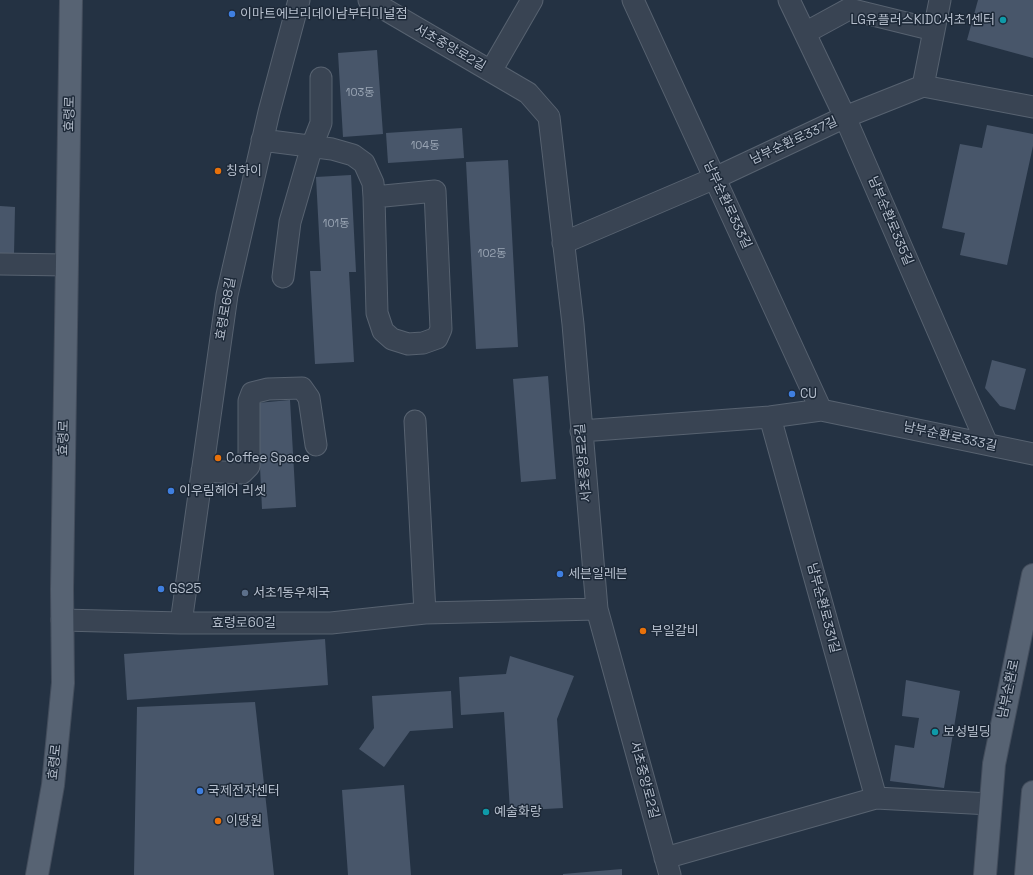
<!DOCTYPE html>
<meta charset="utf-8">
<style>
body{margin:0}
canvas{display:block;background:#243243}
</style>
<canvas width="1033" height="875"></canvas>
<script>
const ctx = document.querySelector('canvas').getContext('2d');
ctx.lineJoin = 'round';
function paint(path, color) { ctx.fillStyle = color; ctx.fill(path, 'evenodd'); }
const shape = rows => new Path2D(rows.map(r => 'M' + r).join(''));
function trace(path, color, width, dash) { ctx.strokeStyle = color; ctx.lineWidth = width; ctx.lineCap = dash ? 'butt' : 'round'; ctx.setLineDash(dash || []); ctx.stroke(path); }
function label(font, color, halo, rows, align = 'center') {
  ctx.font = font + ' "Space Grotesk","Noto Sans KR",sans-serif'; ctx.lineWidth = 3; ctx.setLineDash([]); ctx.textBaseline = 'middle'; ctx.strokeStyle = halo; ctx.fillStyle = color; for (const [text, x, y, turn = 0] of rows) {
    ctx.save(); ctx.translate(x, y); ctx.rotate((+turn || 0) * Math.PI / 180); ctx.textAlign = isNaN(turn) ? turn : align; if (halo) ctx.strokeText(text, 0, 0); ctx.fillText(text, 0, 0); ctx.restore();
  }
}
paint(shape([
 [978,0,1033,0,1033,58,967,40],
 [377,50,383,134,343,137,338,53],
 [987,125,1033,134,1033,146,1007,265,960,255,965,233,942,228,960,144,982,148],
 [462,128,464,158,388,163,386,133],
 [508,160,518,347,476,349,466,162],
 [351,175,356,272,349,272,354,362,315,364,310,271,321,271,316,177],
 [0,206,15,207,14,254,0,254],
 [992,360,1026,369,1015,410,1000,406,985,388],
 [548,376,556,479,521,482,513,379],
 [290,400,296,507,262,509,257,403],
 [325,639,328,685,127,700,124,654],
 [510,656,574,676,557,719,563,808,510,811,504,712,461,715,459,677,506,674],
 [906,680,960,691,944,788,890,781,895,745,914,748,919,718,902,716],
 [451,691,453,728,410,731,384,767,359,749,374,728,372,696],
 [255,702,274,875,134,875,137,707],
 [404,785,411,875,348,875,342,790],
 [622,869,622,875,563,875,563,874]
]), '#48566a');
const minor = shape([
 [369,0,528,93,549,117,573,324,597,609,670,875],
 [633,0,821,410],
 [789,0,845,117,987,444],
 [805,33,849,9,934,30],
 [491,71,532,0],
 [923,86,940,0],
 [262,140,332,149,353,155,364,163,373,183,374,197,377,313,383,331,392,339,408,344,423,343,437,338,441,329,435,191,374,197],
 [563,243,715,178,845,117,923,86,1033,107],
 [0,264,67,265],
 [283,277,290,222,312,146,321,123,321,78],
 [770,417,876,798],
 [415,421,425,613],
 [581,431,770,417,821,410,1033,454],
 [202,471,242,473,249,466,249,401,252,393,268,389,302,388,309,398,316,445],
 [62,620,181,623,331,623,425,613,597,609],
 [181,623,227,295,269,112,299,0],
 [665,858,876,798,990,804]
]);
const major = shape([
 [37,875,53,785,63,683,62,589,71,0],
 [985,875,994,764,1033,575],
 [1026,875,1033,792]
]);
trace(minor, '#576270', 23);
trace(major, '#434d5c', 24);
trace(minor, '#394453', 21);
trace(major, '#576373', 22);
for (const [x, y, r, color] of [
 [232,14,4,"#3f7fe0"],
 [1003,20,4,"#0f9aa8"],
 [218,171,4,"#e8710a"],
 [792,394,4,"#3f7fe0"],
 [218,458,4,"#e8710a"],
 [171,491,4,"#3f7fe0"],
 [560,574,4,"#3f7fe0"],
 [161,589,4,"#3f7fe0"],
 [245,593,4,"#5c6f8a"],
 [643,631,4,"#e8710a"],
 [935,732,4,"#0f9aa8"],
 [200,791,4,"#3f7fe0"],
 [486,812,4,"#0f9aa8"],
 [218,821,4,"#e8710a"]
]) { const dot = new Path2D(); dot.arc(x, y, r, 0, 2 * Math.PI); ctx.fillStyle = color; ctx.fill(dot); trace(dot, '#1d2938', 1.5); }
label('11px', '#9aa5b4', null, [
 ["103동",360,93],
 ["104동",425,146],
 ["101동",336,224],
 ["102동",492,254]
]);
label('13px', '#b6bfcd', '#1d2938', [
 ["이마트에브리데이남부터미널점",240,14],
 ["LG유플러스KIDC서초1센터",995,20,"right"],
 ["칭하이",226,171],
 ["CU",800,394],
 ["Coffee Space",226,458],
 ["이우림헤어 리셋",179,491],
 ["세븐일레븐",568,574],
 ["GS25",169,589],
 ["서초1동우체국",253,593],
 ["부일갈비",651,631],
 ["보성빌딩",943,732],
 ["국제전자센터",208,791],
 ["예술화랑",494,812],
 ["이땅원",226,821]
], 'left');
label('13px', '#b6bfcd', '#1d2938', [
 ["서초중앙로2길",450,48,30],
 ["효령로",70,114,-89],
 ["남부순환로337길",794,141,-25],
 ["남부순환로333길",727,205,65],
 ["남부순환로335길",890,221,67],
 ["효령로68길",226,309,-80],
 ["남부순환로333길",950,437,12],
 ["효령로",64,438,-89],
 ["서초중앙로2길",584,463,-95],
 ["남부순환로331길",823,608,75],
 ["효령로60길",244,623],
 ["남부순환로",1009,689,-78],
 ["효령로",55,762,-84],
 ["서초중앙로2길",644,780,75]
]);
</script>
